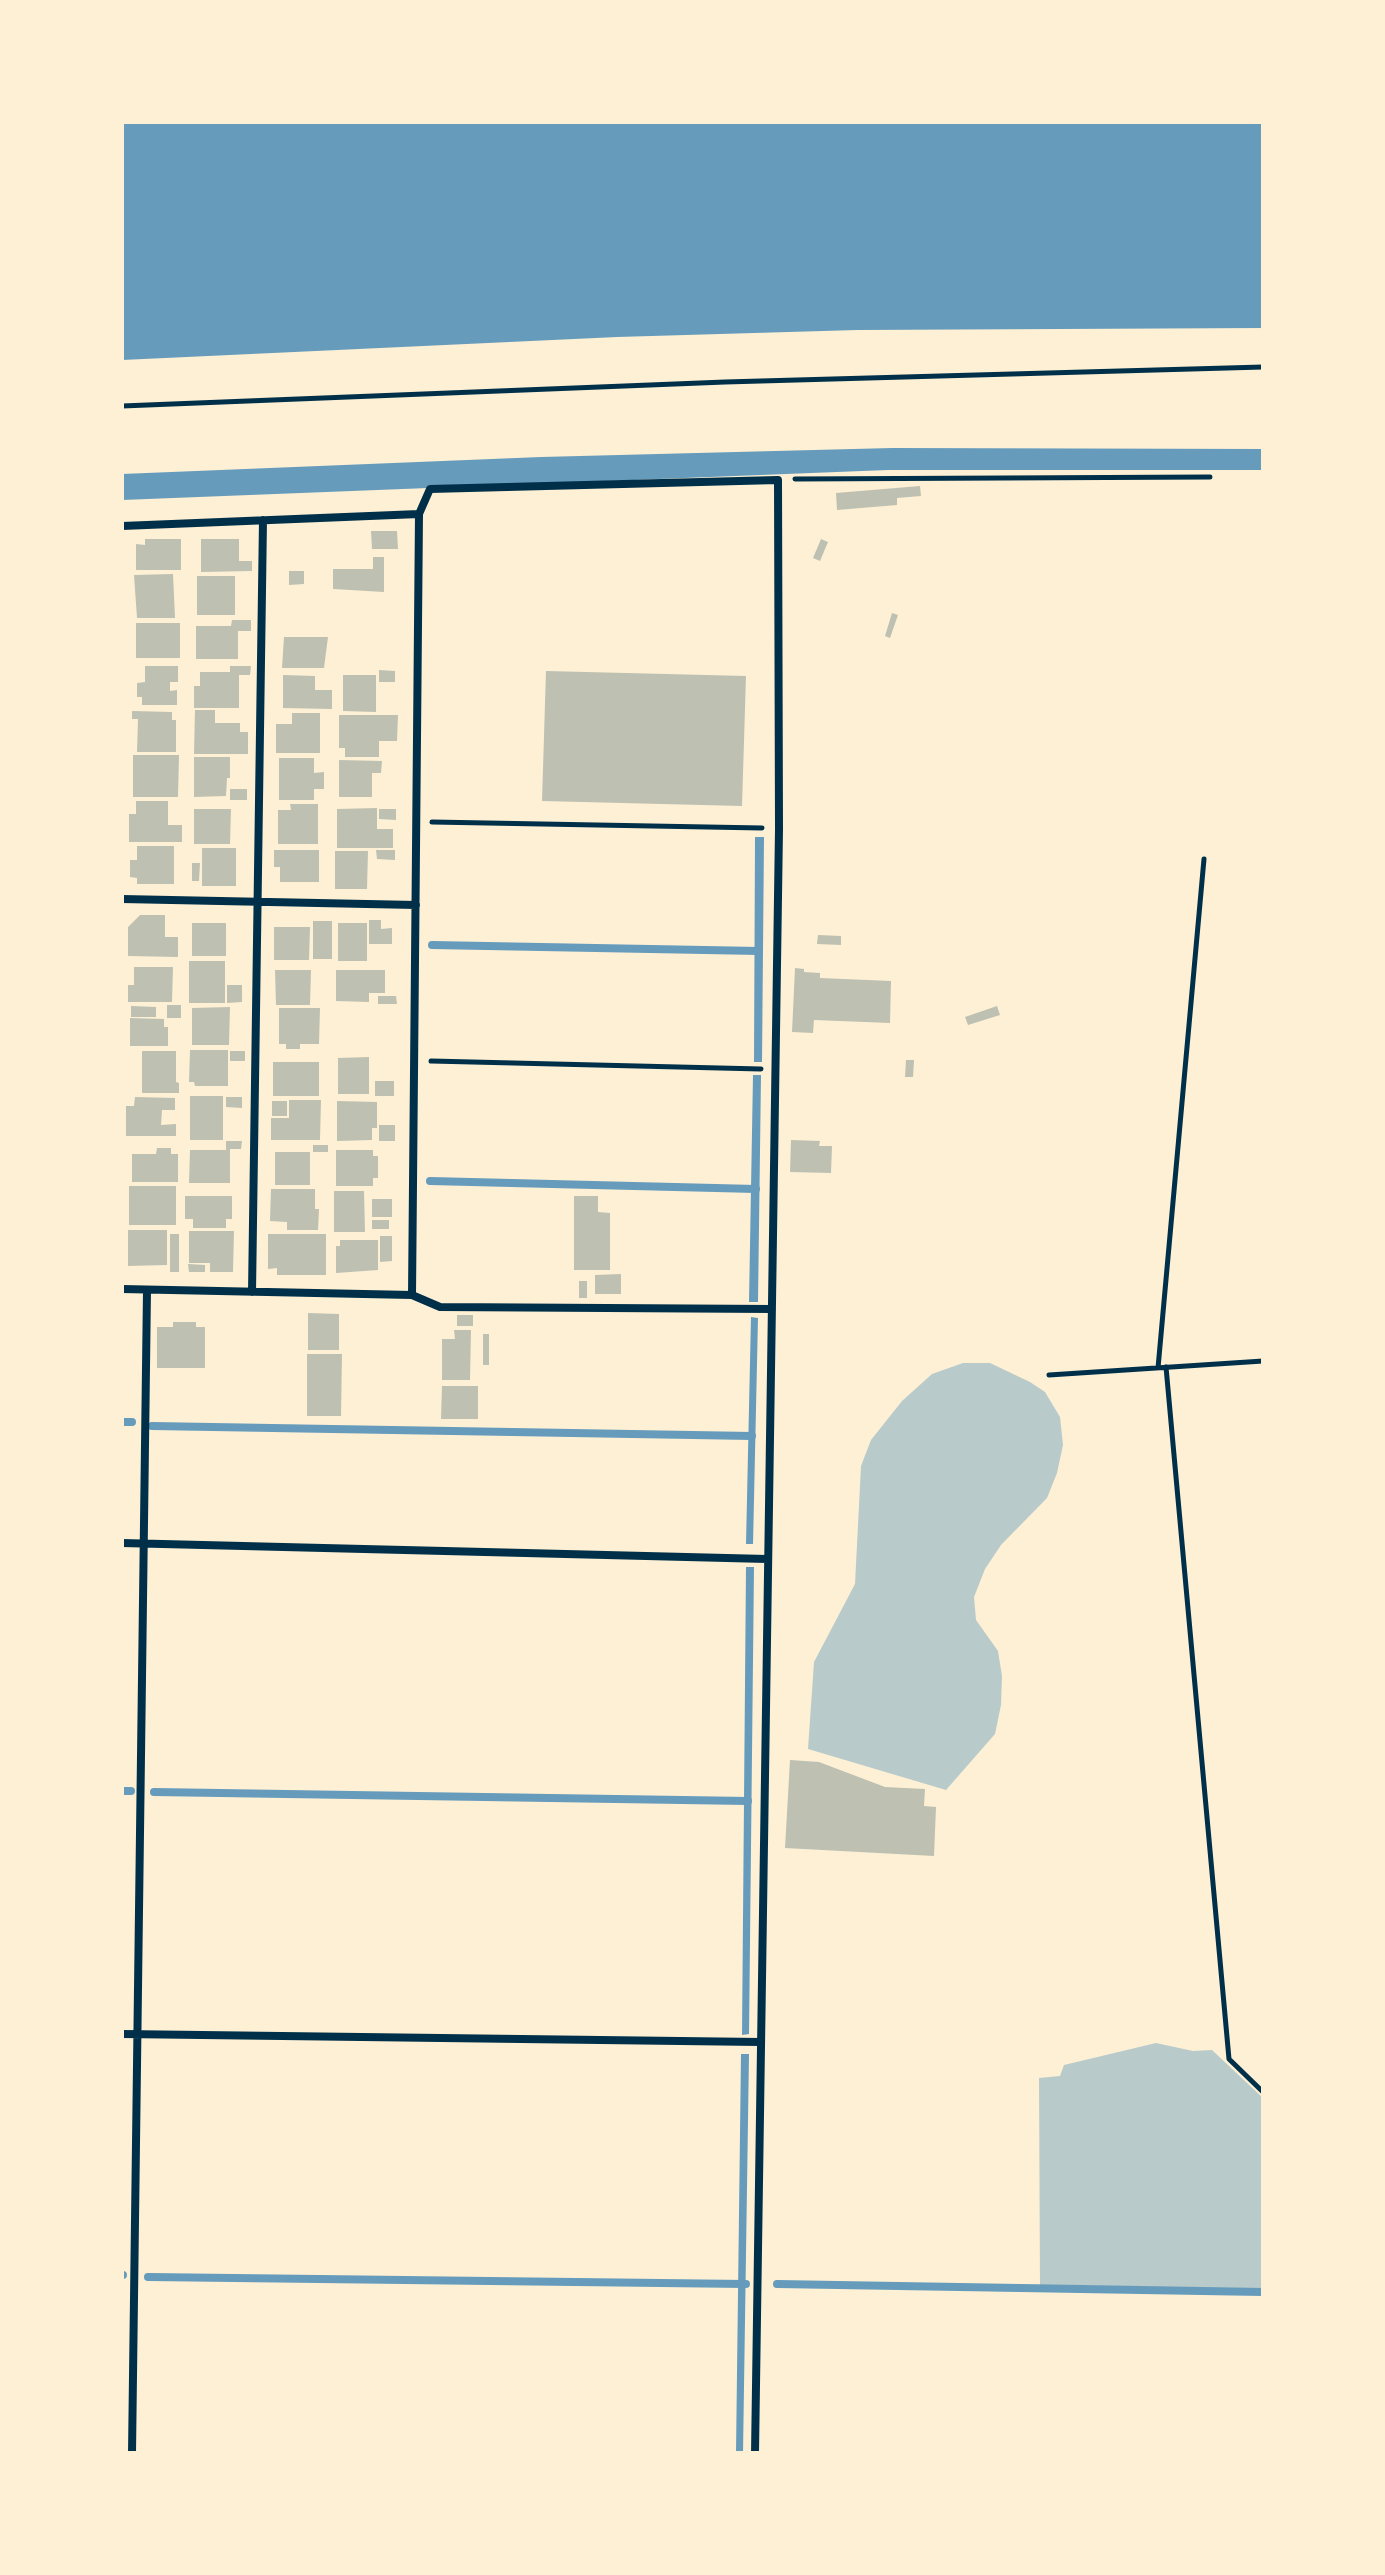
<!DOCTYPE html>
<style>
body{margin:0}
#map{position:relative;width:1385px;height:2575px;overflow:hidden;background:#fdf0d5;font-family:Barlow,sans-serif}
canvas{display:block}
.frame{position:absolute;inset:0;border:124px solid #fdf0d5;pointer-events:none}
</style>
<div id="map">
<canvas width="1385" height="2575"></canvas>
<div class="frame"></div>
</div>
<script>
const ctx = document.querySelector('canvas').getContext('2d');
ctx.lineJoin = 'round';
function paint(path, color) { ctx.fillStyle = color; ctx.fill(path, 'evenodd'); }
const shape = rows => new Path2D(rows.map(r => 'M' + r).join(''));
function trace(path, color, width, dash) { ctx.strokeStyle = color; ctx.lineWidth = width; ctx.lineCap = dash ? 'butt' : 'round'; ctx.setLineDash(dash || []); ctx.stroke(path); }
paint(shape([
 [963,1363,990,1363,1030,1382,1045,1392,1060,1417,1063,1445,1057,1473,1047,1498,1001,1545,985,1569,974,1597,976,1620,998,1651,1002,1676,1001,1705,995,1734,946,1790,808,1749,814,1662,855,1584,861,1466,871,1440,902,1401,932,1374],
 [1156,2043,1193,2051,1212,2050,1263,2098,1263,2292,1040,2288,1039,2078,1060,2076,1064,2065]
]), '#b9caca');
paint(shape([
 [122,122,1263,122,1263,328,857,330,617,337,122,360],
 [892,448,1263,449,1263,470,888,470,122,500,122,474,541,457],
 [755,837,764,837,762,1062,754,1062],
 [753,1075,761,1075,758,1302,749,1302],
 [751,1317,758,1318,753,1544,746,1544],
 [746,1567,754,1567,749,2034,742,2035],
 [741,2054,749,2054,743,2453,736,2453]
]), '#669bbc');
trace(shape([
 [432,945,759,951],
 [430,1181,756,1189],
 [122,1422,132,1422],
 [152,1426,752,1436],
 [122,1791,131,1791],
 [154,1792,748,1801],
 [122,2275,123,2275],
 [148,2277,746,2284],
 [777,2284,1263,2292]
]), '#669bbc', 8);
paint(shape([
 [920,486,921,496,897,498,897,505,837,510,836,493],
 [371,531,397,531,398,549,372,549],
 [145,539,181,539,181,570,136,570,136,544,145,545],
 [201,539,239,539,239,561,252,561,252,571,201,572],
 [821,539,828,542,820,561,813,558],
 [373,557,384,557,384,592,333,589,333,569,373,569],
 [289,571,304,571,304,584,289,585],
 [173,574,175,618,137,618,134,575],
 [197,576,235,576,235,615,197,615],
 [892,613,898,615,890,638,885,636],
 [232,620,251,620,251,631,238,631,238,659,196,659,196,626,231,626],
 [136,623,180,623,180,658,136,658],
 [284,637,328,637,324,668,282,668],
 [145,666,178,666,178,682,170,682,170,691,177,690,177,705,142,705,142,697,137,697,137,683,145,682],
 [230,666,251,666,250,675,239,675,239,708,194,708,194,686,200,686,200,672,230,672],
 [379,670,395,671,395,682,379,682],
 [546,671,746,676,742,806,542,801],
 [283,675,315,676,315,690,332,690,332,709,283,708],
 [343,675,376,675,376,712,343,711],
 [195,710,215,710,215,723,240,723,240,732,248,732,248,754,194,754],
 [132,711,172,712,172,720,176,720,176,752,137,752,138,719,132,719],
 [292,713,320,713,320,753,276,753,276,724,292,724],
 [339,715,398,715,397,741,379,741,379,757,345,757,345,748,339,748],
 [133,755,179,755,178,797,133,797],
 [194,757,230,757,230,778,227,778,226,796,194,797],
 [279,758,314,758,314,773,324,772,324,789,314,789,314,800,279,800],
 [339,760,382,761,381,773,372,773,372,797,339,797],
 [230,789,247,789,247,800,230,800],
 [136,801,168,801,168,825,182,825,182,842,129,842,129,814,136,814],
 [290,804,318,804,318,844,278,844,278,810,291,810],
 [377,808,377,829,393,829,393,848,337,848,337,809],
 [194,809,231,809,230,844,194,844],
 [379,809,396,809,396,820,379,819],
 [137,846,174,846,174,884,137,884,137,878,130,877,130,860,137,860],
 [202,848,236,848,236,886,202,886],
 [274,850,319,850,319,882,280,882,280,867,274,867],
 [376,850,395,850,395,860,377,859],
 [335,851,368,851,367,889,335,889],
 [192,863,200,863,199,881,192,881],
 [140,915,165,915,165,937,178,937,178,957,128,956,128,927],
 [369,920,381,920,381,929,392,928,392,944,369,944],
 [313,921,332,921,332,959,313,959],
 [192,923,226,923,226,956,192,956],
 [338,923,367,923,367,961,338,961],
 [274,927,310,927,309,960,274,960],
 [818,935,841,936,841,945,817,944],
 [189,961,225,961,225,1003,189,1003],
 [134,967,173,967,172,1002,128,1002,128,985,134,985],
 [795,968,804,969,804,972,820,973,820,978,891,981,890,1023,814,1020,813,1033,792,1032],
 [275,970,311,970,310,1005,276,1005],
 [336,970,385,970,385,993,369,993,369,1002,336,1001],
 [227,985,242,985,242,1002,227,1003],
 [378,996,396,996,397,1004,378,1004],
 [167,1005,181,1005,181,1018,167,1018],
 [131,1006,156,1007,156,1017,131,1017],
 [997,1006,1000,1015,968,1025,965,1017],
 [230,1007,229,1045,192,1045,192,1008],
 [279,1008,320,1008,319,1044,300,1044,300,1049,286,1049,286,1044,279,1044],
 [130,1018,164,1019,164,1027,168,1027,168,1046,130,1046],
 [190,1050,228,1050,228,1086,195,1086,194,1082,189,1082],
 [142,1051,176,1051,176,1082,179,1083,179,1093,142,1093],
 [230,1051,245,1051,245,1061,230,1061],
 [369,1057,369,1094,338,1094,338,1058],
 [906,1060,914,1060,913,1077,905,1077],
 [273,1062,319,1062,319,1096,273,1096],
 [375,1081,394,1081,394,1096,375,1096],
 [190,1096,223,1096,223,1140,190,1140],
 [135,1097,175,1098,175,1110,162,1110,161,1125,176,1124,176,1136,126,1136,126,1106,134,1106],
 [226,1097,242,1097,242,1108,226,1107],
 [289,1100,321,1100,320,1140,271,1140,271,1118,289,1118],
 [272,1101,287,1101,287,1116,272,1116],
 [337,1101,377,1102,377,1128,372,1128,372,1140,337,1141],
 [379,1125,395,1125,395,1141,379,1141],
 [791,1140,820,1141,819,1146,832,1146,831,1173,790,1172],
 [226,1141,242,1141,241,1149,230,1149,230,1183,189,1183,190,1150,226,1150],
 [313,1145,328,1145,328,1152,313,1152],
 [157,1148,171,1148,171,1154,178,1154,178,1182,132,1182,132,1154,156,1154],
 [336,1150,373,1150,373,1156,378,1156,378,1178,373,1178,373,1186,336,1186],
 [275,1152,310,1152,310,1185,275,1185],
 [129,1186,176,1186,176,1225,129,1225],
 [271,1189,315,1189,315,1209,319,1209,318,1230,287,1230,287,1222,270,1221],
 [334,1191,364,1191,365,1232,334,1232],
 [185,1196,232,1196,232,1219,226,1219,226,1228,193,1228,193,1219,185,1219],
 [574,1196,598,1196,598,1212,610,1213,610,1270,574,1270],
 [372,1199,392,1199,392,1217,372,1217],
 [372,1220,389,1220,389,1229,372,1229],
 [128,1230,167,1230,167,1265,128,1266],
 [189,1231,234,1231,233,1272,210,1272,210,1263,189,1263],
 [170,1234,179,1234,179,1272,170,1272],
 [268,1234,326,1234,326,1275,277,1275,277,1268,268,1269],
 [380,1236,392,1236,392,1261,380,1262],
 [340,1240,378,1240,378,1270,336,1273,336,1246,340,1246],
 [188,1264,205,1265,205,1272,189,1272],
 [621,1274,621,1294,595,1294,595,1275],
 [579,1281,587,1281,587,1298,579,1298],
 [308,1313,339,1314,339,1350,308,1350],
 [457,1315,473,1315,473,1326,457,1326],
 [173,1322,196,1322,196,1327,205,1327,205,1368,157,1368,157,1327,173,1327],
 [454,1330,471,1330,470,1380,442,1380,442,1339,455,1339],
 [483,1334,489,1334,489,1365,483,1365],
 [307,1354,342,1354,341,1416,307,1416],
 [442,1386,478,1386,478,1419,441,1419],
 [790,1760,819,1762,885,1787,925,1789,924,1806,936,1807,934,1856,785,1848]
]), '#bec0b2');
trace(shape([
 [122,406,725,382,1263,367],
 [795,479,1210,477],
 [432,822,762,828],
 [431,1061,761,1069],
 [1166,1367,1229,2059,1263,2092],
 [1158,1368,1204,859],
 [1049,1375,1263,1361]
]), '#003049', 5);
trace(shape([
 [419,514,430,489,778,480,779,829,755,2453],
 [122,526,419,514,412,1295,122,1289],
 [122,899,416,905],
 [252,1292,263,520],
 [412,1295,440,1307,772,1309],
 [122,1543,767,1559],
 [122,2034,760,2042],
 [132,2453,147,1290]
]), '#003049', 8);
</script>
